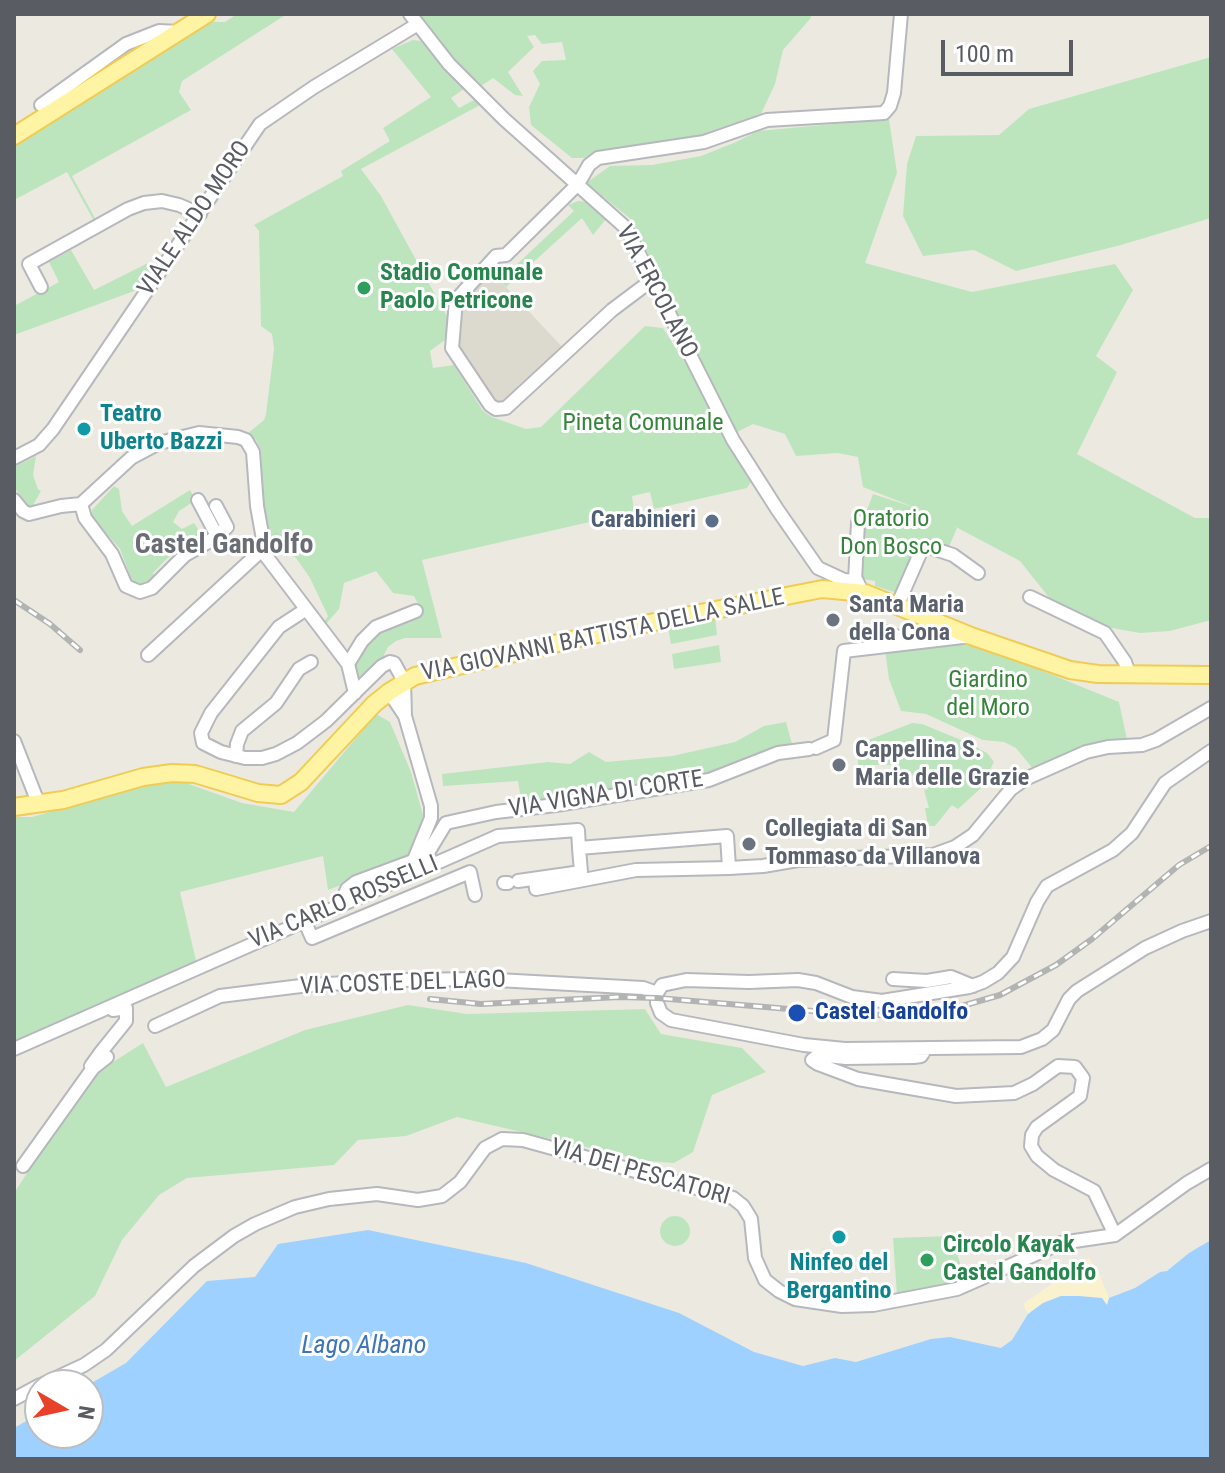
<!DOCTYPE html>
<style>
body{margin:0}
#map{position:relative;width:1225px;height:1473px;overflow:hidden;background:#eceae0;font-family:"Roboto Condensed",sans-serif}
canvas{display:block}
.frame{position:absolute;inset:0;border:16px solid #595c62;pointer-events:none}
.north{position:absolute;left:24px;top:1369px;width:80px;height:80px;box-sizing:border-box;background:#fff;border:2px solid #bdbec0;border-radius:50%;rotate:99deg;font-size:22px;font-weight:700;line-height:32px;text-align:center;color:#595c62}
.north::after{content:'';display:block;margin:auto;width:28px;height:36px;background:#e9402a;clip-path:polygon(50% 0,100% 100%,50% 72%,0 100%)}
.scale{position:absolute;left:941px;top:40px;width:132px;height:36px;box-sizing:border-box;border:4px solid #595c62;border-top:0;padding-left:10px;font-size:24px;line-height:28px;white-space:nowrap;color:#595c62;-webkit-text-stroke:6px #fff;paint-order:stroke}
</style>
<div id="map">
<canvas width="1225" height="1473"></canvas>
<div class="frame"></div>
<div class="north">N</div>
<div class="scale">100 m</div>
</div>
<script>
const ctx = document.querySelector('canvas').getContext('2d');
ctx.lineJoin = 'round';
function paint(path, color) { ctx.fillStyle = color; ctx.fill(path, 'evenodd'); }
const shape = rows => new Path2D(rows.map(r => 'M' + r).join(''));
function trace(path, color, width, dash) { ctx.strokeStyle = color; ctx.lineWidth = width; ctx.lineCap = dash ? 'butt' : 'round'; ctx.setLineDash(dash || []); ctx.stroke(path); }
function label(font, color, halo, rows, align = 'center') {
  ctx.font = font + ' "Roboto Condensed",sans-serif'; ctx.lineWidth = 6; ctx.setLineDash([]); ctx.textBaseline = 'middle'; ctx.strokeStyle = halo; ctx.fillStyle = color; for (const [text, x, y, turn = 0] of rows) {
    ctx.save(); ctx.translate(x, y); ctx.rotate((+turn || 0) * Math.PI / 180); ctx.textAlign = isNaN(turn) ? turn : align; if (halo) ctx.strokeText(text, 0, 0); ctx.fillText(text, 0, 0); ctx.restore();
  }
}
paint(shape([
 [490,270,565,350,519,393,497,406,457,347,461,301]
]), '#dcd9cf');
paint(shape([
 [237,14,287,14,182,81,179,92,191,110,72,176,96,220,94,221,67,172,14,200,14,145,211,22,225,22],
 [420,14,812,14,810,19,783,50,775,84,761,114,676,144,602,151,585,158,572,158,531,125,529,107,540,84,533,71,542,61,566,60,562,42,542,44,535,35,527,36,534,47,508,72,523,96,515,95,493,78,481,86,455,60],
 [413,40,421,41,429,47,447,71,464,89,451,98,459,108,474,100,482,104,361,169,381,196,449,320,449,337,430,351,433,368,454,365,483,411,492,417,526,429,541,427,645,326,663,328,696,380,751,482,747,488,654,509,650,492,632,496,634,512,422,560,442,638,405,638,396,641,388,647,383,657,363,679,359,680,355,670,357,659,374,636,386,627,420,617,418,604,414,596,393,593,376,571,344,583,339,609,325,625,323,623,328,616,310,578,296,558,287,551,280,550,274,554,272,550,263,501,261,450,256,440,247,434,264,420,266,414,274,349,272,334,261,326,259,231,254,225,343,176,341,171,390,141,383,128,431,97,392,49],
 [1211,57,1211,218,1121,245,1016,271,974,250,923,256,903,216,907,164,916,136,999,135,1029,109],
 [889,119,897,173,865,263,972,292,1115,264,1133,290,1096,356,1117,372,1077,454,1195,518,1211,518,1211,620,1170,631,1140,633,1095,625,1074,617,1051,600,1020,561,954,526,957,528,948,549,922,538,901,589,894,592,875,586,875,581,857,578,862,523,873,494,916,508,863,487,858,457,838,453,796,456,785,434,753,424,737,432,692,346,632,220,586,183,610,166,652,165,701,156,736,142,758,131],
 [578,201,590,202,607,218,593,235,582,218,506,287,500,280,574,211,568,205],
 [71,250,94,290,150,262,154,265,137,290,14,335,14,306,59,282,49,262],
 [36,456,33,475,38,489,41,491,33,505,28,507,14,487,14,467],
 [114,486,119,489,122,511,132,526,190,490,196,500,179,511,173,522,182,529,194,523,203,536,190,544,188,537,153,573,155,580,145,585,132,581,120,549,92,517,92,510],
 [715,616,717,635,671,644,668,627],
 [969,641,1119,702,1128,744,1034,770,1016,748,1004,742,983,740,926,714,901,711,889,679,885,650],
 [719,645,721,662,674,669,672,654],
 [376,714,390,722,411,772,425,822,409,859,328,890,323,856,180,892,197,965,14,1042,14,817,32,817,140,787,170,783,186,783,242,803,294,812],
 [786,722,792,744,724,767,705,777,522,806,518,781,443,786,442,774,548,762,570,764,589,752,606,762,672,756,735,742,764,726],
 [912,723,922,724,966,742,987,753,994,762,980,789,958,809,952,805,935,826,928,826,925,808,929,808,924,790,928,789,924,772,895,779,894,765,858,765,858,744],
 [408,1005,467,1014,645,1009,661,1034,742,1048,766,1072,712,1095,693,1152,674,1163,646,1161,457,1117,406,1136,358,1140,334,1165,187,1178,159,1195,122,1240,95,1296,14,1361,14,1193,91,1076,143,1043,166,1087,305,1030],
 '660 1231a15 15 0 1 1 30 0a15 15 0 1 1-30 0Z',
 [951,1236,966,1281,897,1295,893,1238]
]), '#bce5be');
paint(shape([
 [1089,1258,1101,1278,1109,1298,1109,1305,1043,1303,1028,1314,1023,1304]
]), '#faf1ce');
paint(shape([
 [368,1230,526,1263,679,1313,754,1352,803,1366,835,1358,856,1362,931,1339,950,1337,1001,1348,1012,1340,1028,1314,1043,1303,1061,1296,1079,1296,1102,1298,1107,1305,1109,1298,1135,1288,1160,1272,1167,1271,1189,1253,1211,1240,1211,1459,14,1459,14,1428,40,1413,40,1433,88,1433,88,1385,126,1363,207,1281,255,1277,278,1244]
]), '#9ed1ff');
const minor = shape([
 [410,14,449,64,504,119,626,228,733,440,777,509,818,568,844,580,857,581,862,592],
 [41,105,126,44,159,31,179,32],
 [652,280,612,310,506,408,496,409,490,405,452,348,456,300,496,256,506,255,578,184,589,165,598,158,704,142,767,120,884,113,890,106,894,93,901,14],
 [41,287,29,264,128,209,144,203,162,201,179,205,200,214],
 [14,458,39,445,53,429,260,124,314,87,418,24],
 [14,500,23,511,29,514,61,506,81,504,131,458,159,443,199,433,238,437,246,440,253,452,257,506,266,556,348,664,355,693],
 [198,500,216,534],
 [81,504,85,518,112,554,126,586,140,592,152,588,185,555,210,541,227,527,216,506],
 [855,581,858,522],
 [1030,597,1105,633,1125,662,1129,674],
 [897,606,922,549,926,546,953,555,978,573],
 [305,610,279,627,211,713,201,733,203,743,221,752,245,758,262,758,276,754,297,743,326,721,382,666,390,662,394,663,404,681,405,716],
 [887,632,900,638,912,638],
 [148,655,264,548],
 [348,664,362,641,376,627,416,611],
 [389,692,405,716,431,806,431,818,413,862],
 [14,741,39,805],
 [816,748,834,740,844,651,971,636],
 [1211,751,1165,783,1132,833,1113,850,1047,886,1037,902,1013,957,998,973,983,982,969,987,882,1001,852,997,816,983,798,980,749,982,686,980,662,985,657,993,657,1003,661,1013,671,1020,804,1045,845,1049,1021,1047,1042,1039,1053,1030,1069,999,1077,991,1145,948,1182,931,1211,921],
 [236,756,237,744,242,731,276,703,299,669,311,662],
 [535,879,536,889,636,870,729,868,763,866,798,860,933,855,955,847,973,835,1011,789,1025,779,1086,752,1108,747,1142,745,1156,740,1211,708],
 [518,881,581,872,579,848],
 [504,883,508,883],
 [341,904,347,889,356,882,426,856,446,823,496,812,556,805,709,780,778,753,809,749],
 [304,920,312,938,470,872,475,895],
 [893,979,927,981,951,977,973,986],
 [155,1026,220,996,309,985,401,980,479,979,643,988,657,993],
 [14,1049,498,836,578,830,579,848,727,836,729,868],
 [925,1050,921,1056,914,1057,846,1058,818,1055,812,1060,818,1064,858,1079,956,1096,1014,1093,1033,1084,1058,1066,1075,1067,1083,1078,1080,1096,1037,1127,1032,1135,1031,1146,1037,1156,1054,1170,1094,1191,1115,1235],
 [107,1057,93,1068,91,1066,101,1052,126,1021,126,1008,113,1010],
 [23,1166,93,1068],
 [41,1385,84,1365,106,1350,194,1266,234,1236,255,1224,295,1207,329,1199,377,1194,418,1200,442,1196,460,1182,485,1148,502,1139,523,1140,733,1198,743,1206,751,1219,755,1258,765,1280,779,1291,795,1299,842,1306,873,1305,957,1289,1061,1243,1115,1235,1187,1183,1211,1169],
 [14,1399,40,1385]
]);
const major = shape([
 [14,136,207,14],
 [14,807,63,800,143,777,172,773,195,774,258,793,281,795,301,782,374,704,389,692,415,676,619,629,822,589,865,593,971,636,1070,670,1098,674,1211,675]
]);
trace(minor, '#b6b8bd', 16);
trace(major, '#f1cc54', 20);
trace(minor, '#fff', 12);
trace(major, '#fff4a3', 16);
const rail = shape([
 [14,600,50,624,80,650],
 [430,999,481,1004,619,997,657,998,861,1015,900,1015,962,1006,1000,995,1056,965,1092,939,1179,865,1211,846]
]);
trace(rail, '#b2b3b3', 6);
trace(rail, '#fff', 3, [9]);
for (const [x, y, r, color] of [
 [364,288,8,"#2e9e5b"],
 [84,429,8,"#0f9aa8"],
 [712,521,8,"#5c6f8a"],
 [833,620,8,"#6b7280"],
 [839,765,8,"#6b7280"],
 [749,844,8,"#6b7280"],
 [797,1013,10,"#1a4fb4"],
 [839,1237,8,"#0f9aa8"],
 [927,1260,8,"#2e9e5b"]
]) { const dot = new Path2D(); dot.arc(x, y, r, 0, 2 * Math.PI); ctx.fillStyle = color; ctx.fill(dot); trace(dot, '#fff', 3); }
label('24px', '#595c62', '#fff', [
 ["VIALE ALDO MORO",195,219,-56],
 ["VIA ERCOLANO",656,292,62],
 ["VIA GIOVANNI BATTISTA DELLA SALLE",603,636,-12],
 ["VIA VIGNA DI CORTE",606,795,-9],
 ["VIA CARLO ROSSELLI",344,903,-23],
 ["VIA COSTE DEL LAGO",403,984,-2],
 ["VIA DEI PESCATORI",640,1173,16]
]);
label('bold 24px', '#27864d', '#fff', [
 ["Stadio Comunale",380,274],
 ["Paolo Petricone",380,302],
 ["Circolo Kayak",943,1246],
 ["Castel Gandolfo",943,1274]
], 'left');
label('bold 24px', '#0d838f', '#fff', [
 ["Teatro",100,415],
 ["Uberto Bazzi",100,443],
 ["Ninfeo del",839,1264,"center"],
 ["Bergantino",839,1292,"center"]
], 'left');
label('24px', '#34853b', '#fff', [
 ["Pineta Comunale",643,424],
 ["Oratorio",891,520],
 ["Don Bosco",891,548],
 ["Giardino",988,681],
 ["del Moro",988,709]
]);
label('bold 24px', '#4e5e75', '#fff', [
 ["Carabinieri",696,521]
], 'right');
label('bold 24px', '#5b616d', '#fff', [
 ["Santa Maria",849,606],
 ["della Cona",849,634],
 ["Cappellina S.",855,751],
 ["Maria delle Grazie",855,779],
 ["Collegiata di San",765,830],
 ["Tommaso da Villanova",765,858]
], 'left');
label('bold 24px', '#164399', '#fff', [
 ["Castel Gandolfo",815,1013]
], 'left');
label('italic 26px', '#3e75b9', '#fff', [
 ["Lago Albano",364,1346]
]);
label('bold 28px', '#6a6e74', '#fff', [
 ["Castel Gandolfo",224,546]
]);
</script>
